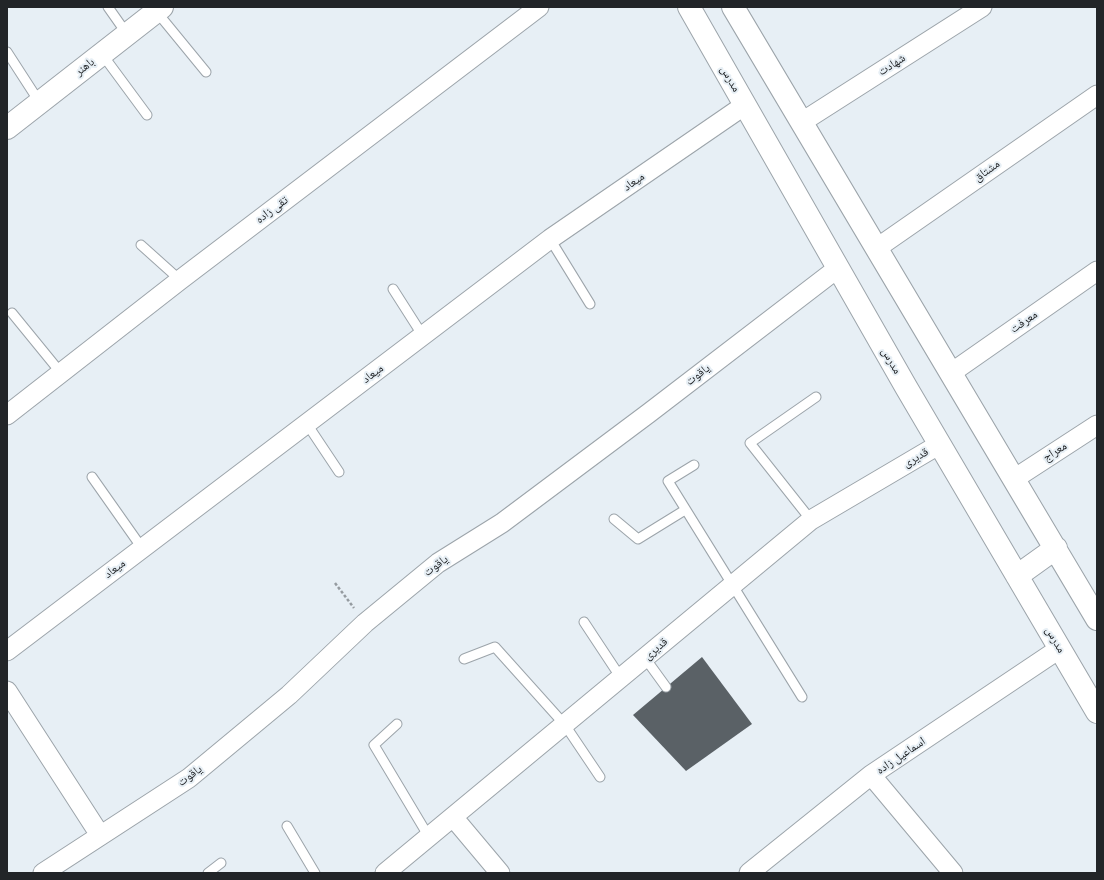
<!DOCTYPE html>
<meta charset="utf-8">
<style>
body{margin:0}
#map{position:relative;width:1104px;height:880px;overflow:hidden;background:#e7eff5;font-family:"Archivo Narrow",sans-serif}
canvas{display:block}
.frame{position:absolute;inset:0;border:8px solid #222528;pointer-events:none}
</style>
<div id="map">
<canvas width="1104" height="880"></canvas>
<div class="frame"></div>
</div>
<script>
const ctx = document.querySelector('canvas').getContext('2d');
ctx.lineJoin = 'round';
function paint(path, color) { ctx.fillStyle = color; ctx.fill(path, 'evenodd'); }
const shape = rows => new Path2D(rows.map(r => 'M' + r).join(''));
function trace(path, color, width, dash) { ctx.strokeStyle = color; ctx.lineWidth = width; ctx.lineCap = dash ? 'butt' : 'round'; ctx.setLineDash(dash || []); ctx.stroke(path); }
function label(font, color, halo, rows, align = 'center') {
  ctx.font = font + ' "Archivo Narrow","Noto Naskh Arabic",sans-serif'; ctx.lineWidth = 4; ctx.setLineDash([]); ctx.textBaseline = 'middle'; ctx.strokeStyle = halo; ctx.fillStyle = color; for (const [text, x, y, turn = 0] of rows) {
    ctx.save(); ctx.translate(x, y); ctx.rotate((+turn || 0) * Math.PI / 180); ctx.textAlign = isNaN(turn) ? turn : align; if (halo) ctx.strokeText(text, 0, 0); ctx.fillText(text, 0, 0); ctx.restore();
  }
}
paint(shape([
 [702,657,752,724,686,771,633,715]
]), '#5a6166');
const lane = shape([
 [108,7,127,34],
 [156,11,206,72],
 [7,52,40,103],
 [102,54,147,115],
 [550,239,590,304],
 [141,245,180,280],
 [393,289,423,336],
 [12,313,61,373],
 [307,424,339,472],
 [694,465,668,481,802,697],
 [92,477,142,548],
 [614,519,638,539,685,510],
 [811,520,750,443,816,397],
 [584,622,621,678],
 [645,658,666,687],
 [464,659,495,647,565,725,600,777],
 [397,724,374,745,429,837],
 [287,826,315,873],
 [208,873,221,863]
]);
const street = shape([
 [802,122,982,7],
 [877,248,1097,95],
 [951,373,1097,271],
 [7,415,180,280,539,7],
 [1014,479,1097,425],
 [7,651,550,239,745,105],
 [7,691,100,835],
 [871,775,953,873],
 [453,817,500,873],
 [43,873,189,778,289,695,365,623,438,563,502,523,649,413,838,268],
 [385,873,811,520,940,444],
 [749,873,871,775,1059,649]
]);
const secondary = shape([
 [689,7,906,387,1097,712],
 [733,7,1097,619],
 [7,128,162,7],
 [1017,576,1056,548]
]);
trace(lane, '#9ca4aa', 11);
trace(street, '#9ca4aa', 21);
trace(secondary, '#9ca4aa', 24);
trace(shape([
 [335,583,354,608]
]), '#959ba0', 2.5, [3, 2]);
trace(lane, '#fff', 9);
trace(street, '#fff', 19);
trace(secondary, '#fff', 22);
label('12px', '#222528', '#e7eff5', [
 ["شهادت",892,65,-33],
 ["باهنر",85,67,-38],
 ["مدرس",730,79,60],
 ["مشتاق",987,171,-35],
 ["میعاد",634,182,-35],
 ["تقی زاده",272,210,-37],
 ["معرفت",1024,322,-35],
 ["مدرس",891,361,60],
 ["میعاد",373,374,-37],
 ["یاقوت",698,375,-37],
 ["معراج",1055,452,-33],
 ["قدیری",916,458,-30],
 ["یاقوت",436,566,-36],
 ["میعاد",115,569,-37],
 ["مدرس",1055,640,60],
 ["قدیری",656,649,-40],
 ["اسماعیل زاده",901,756,-34],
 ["یاقوت",190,776,-36]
]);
</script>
